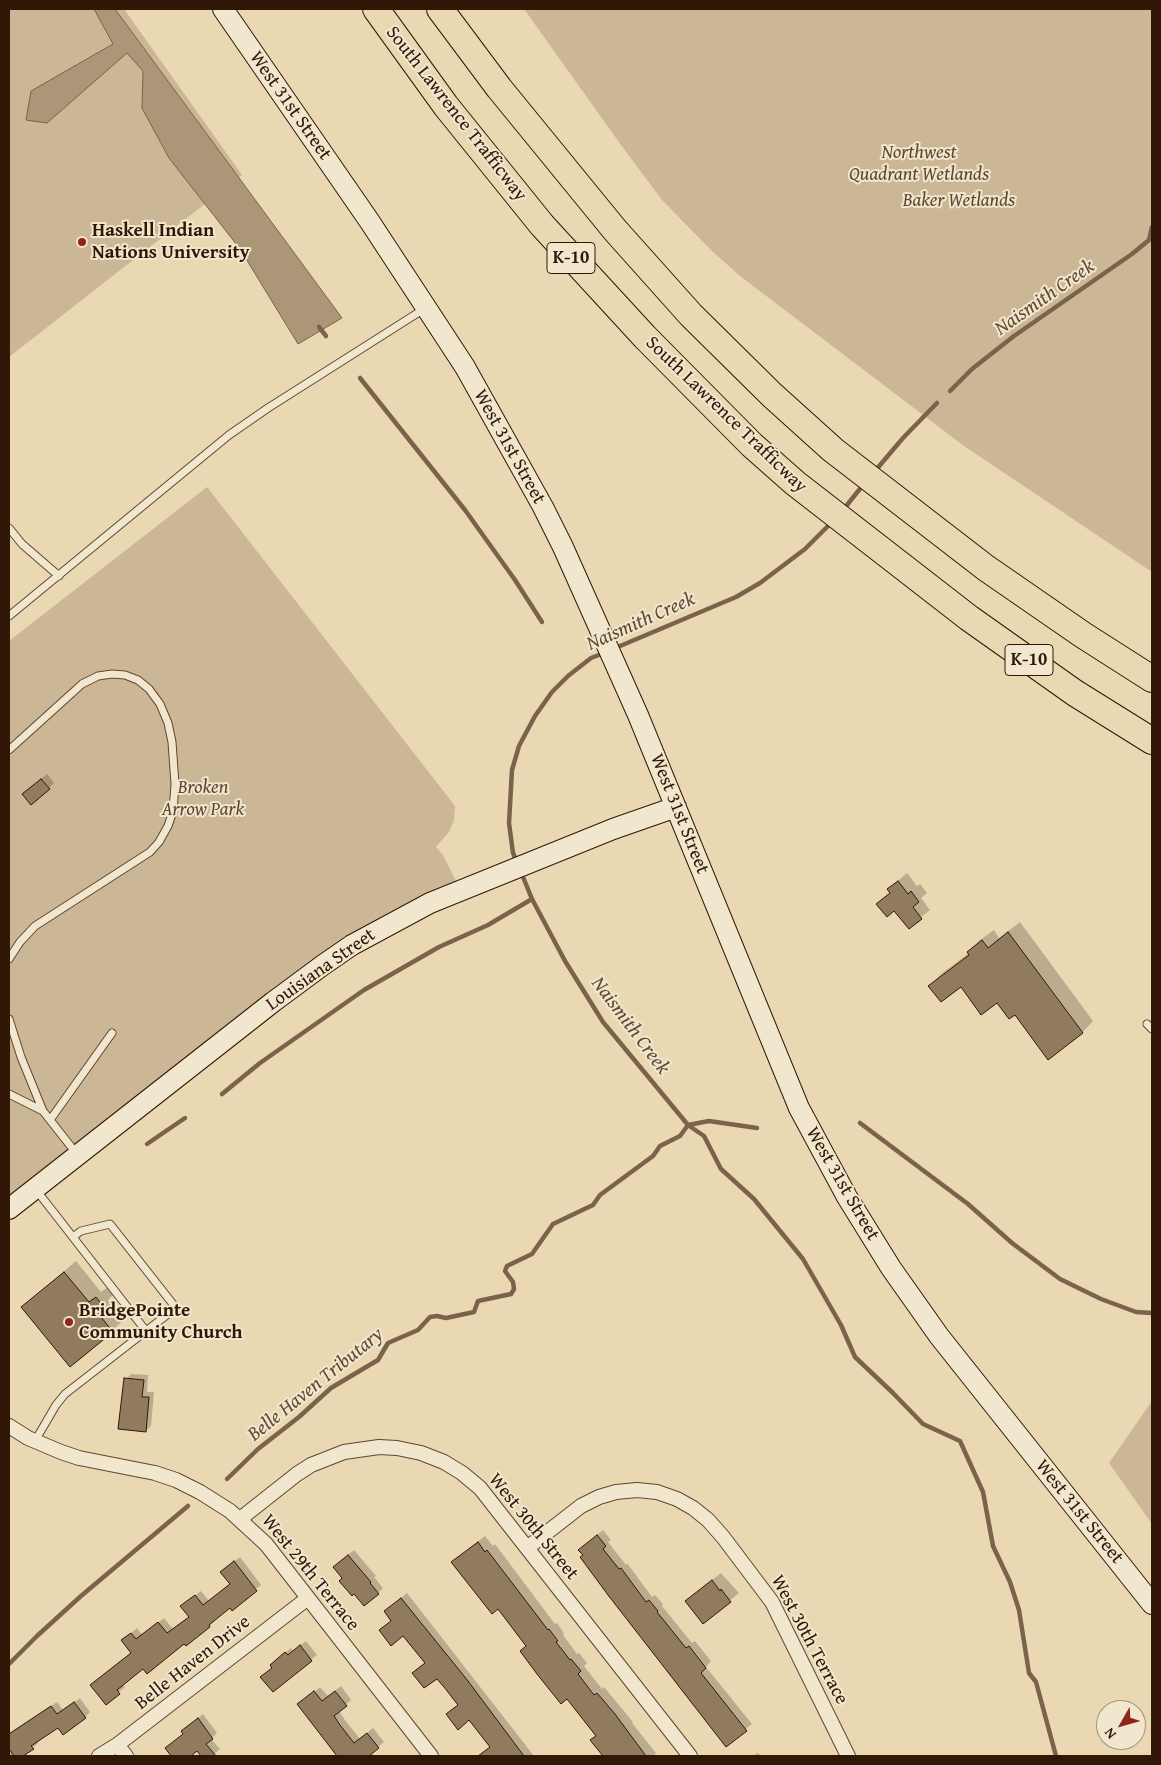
<!DOCTYPE html>
<style>
body{margin:0}
#map{position:relative;width:1161px;height:1765px;overflow:hidden;background:#ead8b3;font-family:"Gentium Book Plus",serif}
canvas{display:block}
.frame{position:absolute;inset:0;border:10px solid #311705;pointer-events:none}
.north{position:absolute;left:1096px;top:1700px;width:50px;height:50px;box-sizing:border-box;background:#f1e6ce;border:1px solid #a4937e;border-radius:50%;rotate:232deg;font-size:14px;font-weight:700;line-height:20px;text-align:center;color:#311705}
.north::after{content:'';display:block;margin:auto;width:18px;height:22px;background:#8f2418;clip-path:polygon(50% 0,100% 100%,50% 72%,0 100%)}
</style>
<div id="map">
<canvas width="1161" height="1765"></canvas>
<div class="frame"></div>
<div class="north">N</div>
</div>
<script>
const ctx = document.querySelector('canvas').getContext('2d');
ctx.lineJoin = 'round';
function paint(path, color) { ctx.fillStyle = color; ctx.fill(path, 'evenodd'); }
const shape = rows => new Path2D(rows.map(r => 'M' + r).join(''));
function trace(path, color, width, dash) { ctx.strokeStyle = color; ctx.lineWidth = width; ctx.lineCap = dash ? 'butt' : 'round'; ctx.setLineDash(dash || []); ctx.stroke(path); }
function label(font, color, halo, rows, align = 'center') {
  ctx.font = font + ' "Gentium Book Plus",serif'; ctx.lineWidth = 4; ctx.setLineDash([]); ctx.textBaseline = 'middle'; ctx.strokeStyle = halo; ctx.fillStyle = color; for (const [text, x, y, turn = 0] of rows) {
    ctx.save(); ctx.translate(x, y); ctx.rotate((+turn || 0) * Math.PI / 180); ctx.textAlign = isNaN(turn) ? turn : align; if (halo) ctx.strokeText(text, 0, 0); ctx.fillText(text, 0, 0); ctx.restore();
  }
}
paint(shape([
 [9,9,124,9,242,175,9,357],
 [524,9,1152,9,1152,572,964,446,740,276,711,250,662,200,621,145],
 [207,487,455,806,454,820,449,832,436,847,443,855,456,881,388,913,323,953,9,1197,9,641],
 [1152,1401,1152,1524,1109,1463]
]), '#cbb795');
const water = shape([
 [94,9,115,9,342,318,298,344,240,249,169,158,142,108,143,71,127,53,47,123,26,120,31,91,113,44,94,9]
]);
paint(water, '#ab9678');
trace(water, '#7a634a', 1);
paint(shape([
 [47,774,54,783,49,788,29,789],
 [907,873,917,886,920,884,927,893,921,898,930,910,909,927,895,909,878,904,891,892,889,889],
 [1020,922,1093,1021,1082,1033,1015,1013,997,1001,961,986,930,986,941,974,969,953,968,952,980,940,994,930,999,938],
 [76,1261,101,1292,108,1287,114,1294,108,1300,124,1320,70,1366,23,1307],
 [131,1374,148,1375,147,1392,154,1392,151,1426,146,1431,126,1379],
 [603,1530,611,1540,608,1542,626,1565,627,1563,652,1597,655,1595,663,1604,662,1606,692,1643,695,1641,711,1661,706,1667,752,1724,726,1745,584,1554,586,1544],
 [485,1536,493,1546,495,1544,555,1624,557,1623,564,1633,563,1635,577,1654,579,1653,587,1663,584,1666,602,1689,604,1687,633,1722,632,1723,656,1753,653,1756,604,1756,592,1740,597,1735,498,1608,452,1562],
 [354,1550,376,1576,374,1577,383,1588,378,1593,340,1561],
 [240,1557,261,1585,214,1619,215,1621,209,1626,144,1667,122,1684,125,1687,106,1703,97,1680,132,1652,123,1640,137,1628,142,1635,164,1618,173,1629,190,1616,187,1601,201,1591,209,1601,231,1584,227,1567],
 [721,1573,739,1593,703,1622,687,1601],
 [407,1593,534,1756,479,1756,491,1746,469,1719,452,1709,459,1704,386,1611],
 [306,1641,317,1655,273,1690,273,1667,277,1660,291,1648,293,1651],
 [341,1686,351,1700,339,1711,345,1720,360,1739,373,1728,384,1742,371,1753,374,1756,339,1756,299,1705,320,1687,328,1696],
 [80,1698,90,1712,85,1717,63,1733,58,1727,37,1741,38,1743,33,1748,20,1756,15,1756,14,1754,9,1756,9,1733,57,1702,63,1710],
 [203,1714,217,1733,211,1739,220,1749,212,1756,203,1756,198,1750,189,1756,172,1756,166,1748,184,1734,188,1726],
 [758,1753,761,1756,753,1756]
]), '#0003');
trace(shape([
 [319,327,326,336],
 [360,378,465,510,515,580,542,622],
 [950,391,972,369,1014,336,1132,254,1149,240,1152,227],
 [875,471,903,438,937,403],
 [843,510,863,485],
 [613,649,736,597,760,583,805,549,831,523],
 [517,862,513,853,509,823,512,770,519,746,535,716,552,692,568,676,591,658,604,653],
 [521,872,532,899,565,961,603,1022,688,1125,704,1136,721,1169,754,1199,803,1259,841,1325,855,1357,893,1393,923,1424,960,1441,983,1492,993,1546,1010,1582,1019,1610,1029,1673,1036,1682,1056,1756],
 [222,1094,260,1063,364,990,439,947,488,925,532,899],
 [860,1123,968,1204,1012,1243,1060,1279,1101,1299,1136,1312,1152,1313],
 [147,1144,185,1118],
 [227,1479,258,1449,299,1417,331,1388,378,1360,388,1343,418,1330,430,1317,437,1316,446,1318,474,1312,478,1301,511,1294,514,1289,513,1282,505,1271,507,1266,532,1254,553,1224,593,1205,600,1195,653,1156,660,1146,680,1136,688,1125,709,1121,757,1128],
 [9,1664,37,1636,81,1596,188,1506]
]), '#7a634a', 4.5);
const building = shape([
 [41,779,50,789,31,805,22,794,41,779],
 [898,881,908,894,911,891,919,902,913,907,922,919,909,929,894,911,887,917,876,904,890,893,887,889,898,881],
 [1008,932,1083,1033,1048,1060,1015,1015,1009,1019,997,1003,981,1015,961,987,941,1002,928,986,969,955,967,952,982,940,988,948,1008,932],
 [64,1272,89,1302,96,1297,103,1306,97,1312,113,1332,70,1367,21,1307,64,1272],
 [124,1378,144,1380,142,1397,149,1397,146,1432,118,1429,124,1378],
 [597,1535,606,1546,603,1549,619,1569,621,1568,646,1602,649,1600,658,1611,657,1612,686,1648,689,1646,706,1668,701,1673,747,1731,726,1747,608,1595,580,1557,583,1555,578,1550,597,1535],
 [478,1542,485,1552,487,1550,548,1630,549,1629,558,1641,556,1642,570,1660,571,1659,581,1671,578,1674,594,1695,597,1693,615,1714,646,1756,603,1756,590,1740,596,1736,567,1699,561,1704,537,1674,520,1651,526,1646,498,1609,492,1614,451,1562,478,1542],
 [348,1555,371,1582,370,1583,379,1594,364,1606,354,1594,352,1596,339,1581,342,1578,333,1567,348,1555],
 [234,1561,257,1591,232,1611,230,1608,209,1625,210,1627,186,1646,184,1644,147,1674,143,1669,117,1690,120,1694,106,1705,90,1685,131,1653,121,1640,131,1633,136,1639,158,1622,167,1633,189,1617,180,1606,195,1595,203,1605,230,1584,220,1572,234,1561],
 [712,1580,720,1591,721,1589,731,1602,703,1624,685,1601,712,1580],
 [401,1598,468,1681,524,1756,478,1756,490,1747,469,1720,458,1730,446,1714,458,1705,444,1687,437,1679,424,1688,412,1673,425,1663,403,1636,391,1646,379,1630,391,1621,384,1611,401,1598],
 [300,1645,312,1661,273,1692,260,1677,272,1668,270,1665,285,1652,288,1655,300,1645],
 [314,1691,322,1701,335,1691,347,1706,334,1716,340,1725,354,1743,367,1733,379,1748,369,1756,337,1756,297,1704,314,1691],
 [74,1702,86,1718,63,1735,58,1728,31,1746,34,1749,23,1756,14,1756,9,1749,9,1734,51,1706,57,1714,74,1702],
 [198,1718,213,1739,206,1744,216,1756,201,1756,197,1751,191,1756,171,1756,165,1748,183,1734,181,1731,198,1718]
]);
paint(building, '#917b5f');
trace(building, '#311705', 1);
const lane = shape([
 [9,528,22,544,59,576],
 [9,616,229,435,268,408,424,309],
 [9,750,82,684,98,676,112,674,125,675,138,680,149,689,160,704,168,723,172,742,175,784,173,811,168,826,159,842,150,852,35,926,20,942,9,959],
 [9,1019,21,1057,43,1111,76,1153],
 [1147,1024,1152,1029],
 [9,1094,43,1111],
 [50,1120,112,1033],
 [73,1237,81,1231,110,1224,176,1308,146,1331],
 [35,1441,56,1405,65,1394,146,1331,37,1191]
]);
const street = shape([
 [9,1426,28,1438,61,1452,79,1458,155,1473,176,1480,200,1492,230,1511,266,1544,431,1756],
 [240,1519,297,1474,311,1465,344,1452,379,1447,397,1448,421,1453,444,1462,462,1473,480,1488,690,1756],
 [527,1548,581,1506,599,1497,616,1492,637,1490,657,1492,677,1499,693,1508,708,1520,723,1537,772,1602,848,1756],
 [117,1745,126,1756],
 [99,1756,117,1745,308,1598]
]);
const secondary = shape([
 [223,9,370,222,465,367,543,507,563,547,638,715,799,1108,847,1197,891,1268,939,1336,1152,1604],
 [9,1209,273,1002,323,965,352,945,430,903,613,829,676,807]
]);
const highway = shape([
 [376,9,446,106,542,225,645,337,752,445,795,483,969,618,1075,693,1152,741],
 [440,9,499,88,615,230,691,315,772,395,833,450,986,568,1083,635,1152,679]
]);
trace(lane, '#5f4730', 9);
trace(street, '#5f4730', 16);
trace(secondary, '#311705', 22);
trace(highway, '#311705', 28);
trace(lane, '#f1e6ce', 7);
trace(street, '#f1e6ce', 14);
trace(secondary, '#f1e6ce', 20);
trace(highway, '#ead8b3', 26);
for (const [x, y, r, color] of [
 [82,242,5,"#8f2418"],
 [69,1322,5,"#8f2418"]
]) { const dot = new Path2D(); dot.arc(x, y, r, 0, 2 * Math.PI); ctx.fillStyle = color; ctx.fill(dot); trace(dot, '#f1e6ce', 2); }
for (const [x, y, w] of [
 [571,258,48],
 [1029,660,48]
]) { const box = new Path2D(); box.roundRect(x - w / 2, y - 15.5, w, 31, 4); ctx.fillStyle = '#f1e6ce'; ctx.fill(box); trace(box, '#311705', 1); }
label('bold 18px', '#311705', null, [
 ["K-10",571,258],
 ["K-10",1029,660]
]);
label('19px', '#311705', '#f1e6ce', [
 ["West 31st Street",290,106,55],
 ["South Lawrence Trafficway",456,114,52],
 ["South Lawrence Trafficway",726,415,44],
 ["West 31st Street",509,447,61],
 ["West 31st Street",679,814,68],
 ["Louisiana Street",321,970,-35],
 ["West 31st Street",842,1184,60],
 ["West 31st Street",1079,1512,51],
 ["West 30th Street",533,1527,51],
 ["West 29th Terrace",310,1573,51],
 ["West 30th Terrace",809,1640,62],
 ["Belle Haven Drive",193,1663,-38]
]);
label('italic 19px', '#5f4730', '#f1e6ce', [
 ["Northwest",919,153],
 ["Quadrant Wetlands",919,175],
 ["Baker Wetlands",959,201],
 ["Broken",203,788],
 ["Arrow Park",203,810]
]);
label('bold 19px', '#311705', '#f1e6ce', [
 ["Haskell Indian",92,231],
 ["Nations University",92,253],
 ["BridgePointe",79,1311],
 ["Community Church",79,1333]
], 'left');
label('italic 20px', '#624a33', '#f1e6ce', [
 ["Naismith Creek",1045,298,-35],
 ["Naismith Creek",641,622,-24],
 ["Naismith Creek",630,1026,53],
 ["Belle Haven Tributary",316,1385,-39]
]);
</script>
